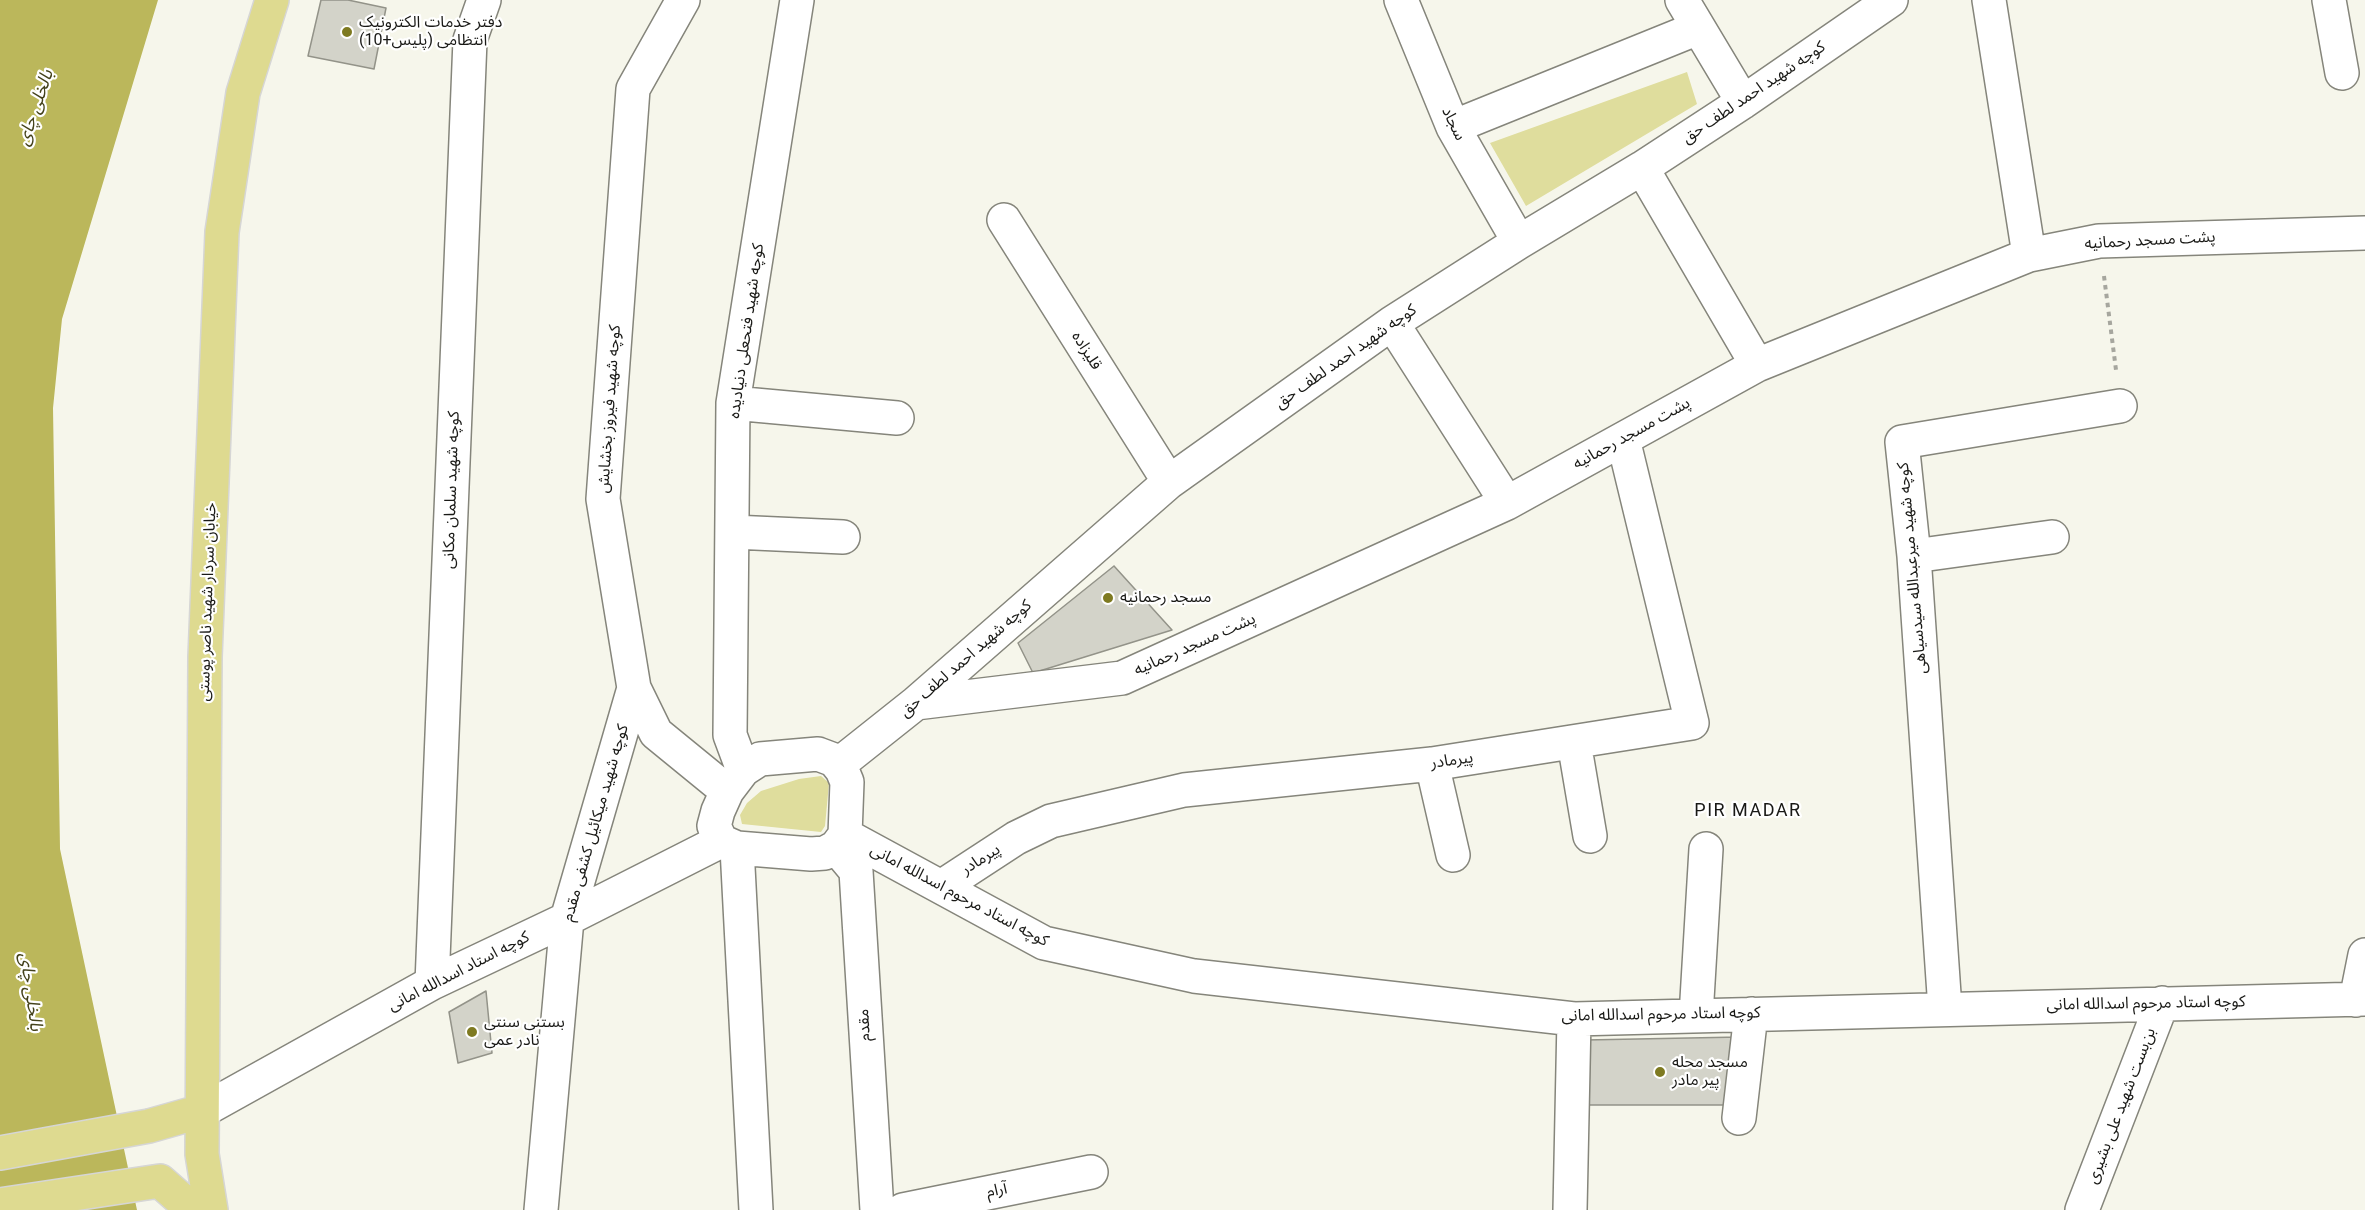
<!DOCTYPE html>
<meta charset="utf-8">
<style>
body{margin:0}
canvas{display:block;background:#f6f6eb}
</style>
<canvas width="2365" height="1210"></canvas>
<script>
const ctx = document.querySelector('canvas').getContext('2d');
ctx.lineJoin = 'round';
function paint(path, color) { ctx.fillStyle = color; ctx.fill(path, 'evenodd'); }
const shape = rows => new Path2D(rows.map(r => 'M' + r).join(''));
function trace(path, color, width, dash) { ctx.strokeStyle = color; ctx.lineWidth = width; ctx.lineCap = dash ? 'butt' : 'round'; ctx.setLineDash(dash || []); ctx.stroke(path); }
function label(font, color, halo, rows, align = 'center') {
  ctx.font = font + ' Roboto,"Noto Sans Arabic",sans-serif'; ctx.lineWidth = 4.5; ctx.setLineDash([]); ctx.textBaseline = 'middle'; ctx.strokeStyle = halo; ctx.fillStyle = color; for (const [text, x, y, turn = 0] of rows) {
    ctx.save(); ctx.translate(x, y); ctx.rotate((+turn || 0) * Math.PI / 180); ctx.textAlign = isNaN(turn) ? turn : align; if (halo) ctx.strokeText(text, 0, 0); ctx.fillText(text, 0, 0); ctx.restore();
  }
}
paint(shape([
 [1687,72,1697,104,1526,206,1490,143],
 [821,776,829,783,825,826,821,832,742,824,740,815,747,803,761,791,799,779]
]), '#dfdd9d');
paint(shape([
 [0,0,158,0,62,319,53,408,60,849,137,1210,0,1210]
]), '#bbb75b');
const building = shape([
 [321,0,348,0,386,8,374,69,308,56,321,0],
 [1114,566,1172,630,1033,673,1018,643,1114,566],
 [486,991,492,1053,458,1063,449,1012,486,991],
 [1740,1037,1734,1105,1582,1105,1585,1040,1740,1037]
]);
paint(building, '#d3d3c9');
trace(building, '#939389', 1.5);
const minor = shape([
 [683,0,633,89,603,499,634,688,656,733,727,791],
 [1401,0,1453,127,1519,242],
 [1682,0,1743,102],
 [1989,0,2029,255],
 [2329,0,2342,73],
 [1453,127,1698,28],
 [1642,168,1757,365],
 [1004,220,1169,482],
 [1392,323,1507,503],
 [733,403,897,418],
 [733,532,843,537],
 [1914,556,2052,537],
 [916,703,1122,678,1507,503,1757,365,2029,255,2099,241,2365,233],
 [1574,742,1590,836],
 [818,754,834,760,842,770,847,782,845,835,836,847,825,853,811,854,737,848,721,841,714,826,718,811,727,791,743,770,760,759,818,754],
 [1432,764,1453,855],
 [838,765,916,703,1169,482,1392,323,1519,242,1642,168,1743,102,1891,0],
 [743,770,730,735,733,403,797,0],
 [845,835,1044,943,1194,976,1574,1019,2365,999],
 [836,847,856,871,877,1210],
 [737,848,756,1210],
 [941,887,1016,838,1051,821,1184,790,1432,764,1692,723,1623,439],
 [432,983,470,40,484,0],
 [2356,1000,2365,955],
 [1945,1009,1914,556,1902,442,2120,406],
 [1696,1016,1706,849],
 [202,1111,432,983,567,919,721,841],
 [1739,1118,1751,1014],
 [541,1210,567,919,634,688],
 [903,1210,1091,1172],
 [1570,1210,1574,1019],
 [2082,1210,2162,1003]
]);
const major = shape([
 [0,1153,149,1126,202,1111],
 [0,1205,160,1181,193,1210],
 [211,1210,202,1154,205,657,222,232,243,93,272,0]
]);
trace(minor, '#85857b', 36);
trace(major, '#d6d6d5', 36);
trace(shape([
 [2104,276,2116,370]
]), '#a6a69e', 4, [4.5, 4.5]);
trace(minor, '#fff', 33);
trace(major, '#deda90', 33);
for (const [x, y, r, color] of [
 [347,32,6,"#7e7a21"],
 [1108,598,6,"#7e7a21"],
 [472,1032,6,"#7e7a21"],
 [1660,1072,6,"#7e7a21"]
]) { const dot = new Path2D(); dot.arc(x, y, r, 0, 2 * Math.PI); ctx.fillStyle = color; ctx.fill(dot); trace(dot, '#fff', 2); }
label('16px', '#191916', '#fff', [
 ["دفتر خدمات الکترونیک",359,23],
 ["انتظامی (پلیس+10)",359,41],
 ["مسجد رحمانیه",1120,598],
 ["بستنی سنتی",484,1023],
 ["نادر عمی",484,1041],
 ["مسجد محله",1672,1063],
 ["پیر مادر",1672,1081]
], 'left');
label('16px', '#191916', '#fff', [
 ["کوچه شهید احمد لطف حق",1754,93,-34],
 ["سجاد",1453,124,64],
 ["پشت مسجد رحمانیه",2150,241,-3],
 ["کوچه شهید فتحعلی دنیادیده",747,331,-82],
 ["قلیزاده",1086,351,58],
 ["کوچه شهید احمد لطف حق",1346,357,-35],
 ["کوچه شهید فیروز بخشایش",610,409,-86],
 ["پشت مسجد رحمانیه",1632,434,-29],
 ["کوچه شهید سلمان مکانی",452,490,-88],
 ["کوچه شهید میرعبدالله سیدسیاهی",1913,568,-95],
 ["خیابان سردار شهید ناصر پوستی",208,602,-88],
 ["پشت مسجد رحمانیه",1195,645,-24],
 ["کوچه شهید احمد لطف حق",966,659,-41],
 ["پیرمادر",1452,761,-8],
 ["کوچه شهید میکائیل کشفی مقدم",596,823,-74],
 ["پیرمادر",981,860,-33],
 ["کوچه استاد مرحوم اسدالله امانی",959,896,28],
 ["کوچه استاد اسدالله امانی",459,972,-27],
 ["کوچه استاد مرحوم اسدالله امانی",2146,1004,-1],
 ["کوچه استاد مرحوم اسدالله امانی",1661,1015,-1],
 ["مقدم",865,1025,-93],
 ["بن‌بست شهید علی بشیری",2122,1106,-69],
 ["آرام",997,1191,-11]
]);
label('italic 18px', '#44421b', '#fff', [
 ["بالخلی چای",36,108,-71],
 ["بالخلی چای",30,992,82]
]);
ctx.letterSpacing = '1.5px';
label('18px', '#191916', '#fff', [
 ["PIR MADAR",1748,811]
]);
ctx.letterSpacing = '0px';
</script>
